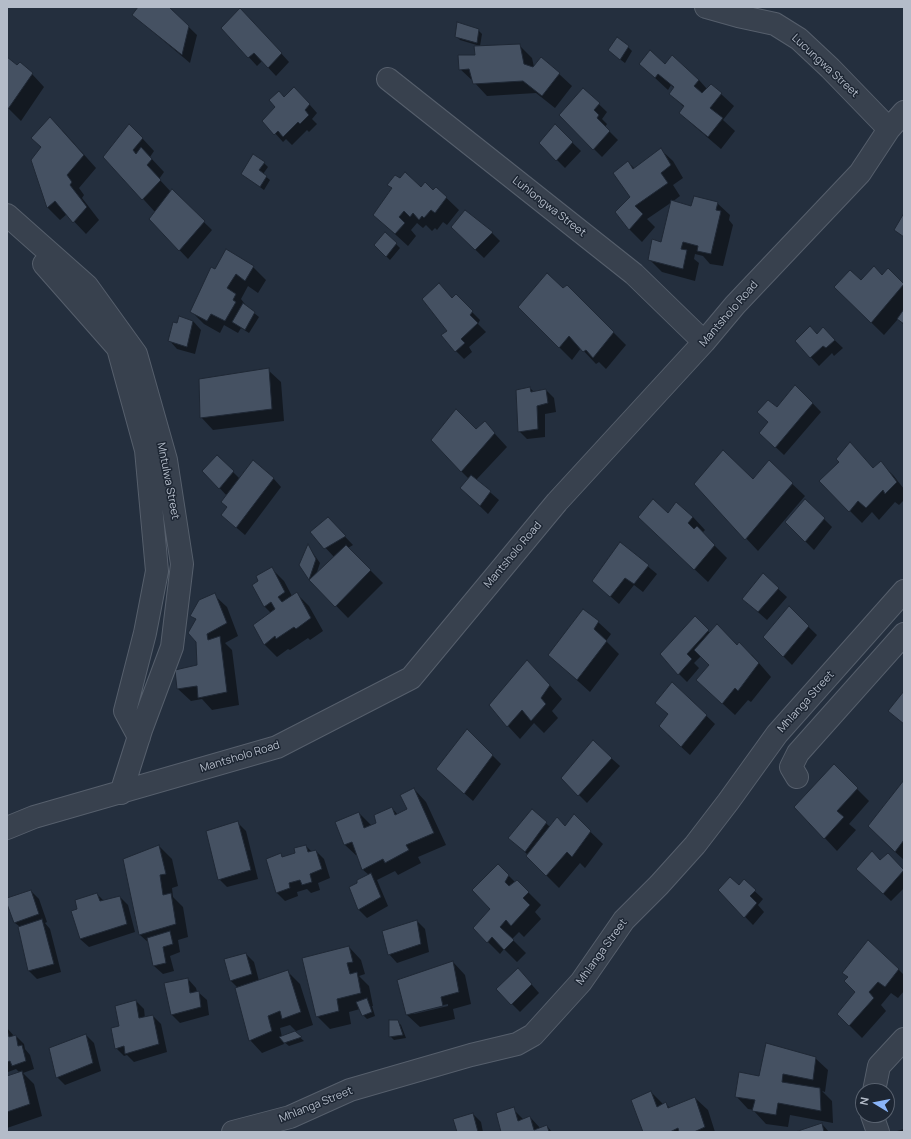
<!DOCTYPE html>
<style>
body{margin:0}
#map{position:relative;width:911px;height:1139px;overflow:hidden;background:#242f3e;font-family:Manrope,sans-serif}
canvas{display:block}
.frame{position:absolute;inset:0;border:8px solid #b4bcc9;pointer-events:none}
.north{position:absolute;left:855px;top:1083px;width:40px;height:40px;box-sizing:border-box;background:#1d2633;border:1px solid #59626f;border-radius:50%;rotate:280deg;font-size:11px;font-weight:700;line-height:16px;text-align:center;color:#b4bcc9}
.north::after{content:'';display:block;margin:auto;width:14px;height:18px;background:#8ab4f8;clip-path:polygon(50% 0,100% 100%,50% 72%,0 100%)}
</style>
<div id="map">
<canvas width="911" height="1139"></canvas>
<div class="frame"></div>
<div class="north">N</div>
</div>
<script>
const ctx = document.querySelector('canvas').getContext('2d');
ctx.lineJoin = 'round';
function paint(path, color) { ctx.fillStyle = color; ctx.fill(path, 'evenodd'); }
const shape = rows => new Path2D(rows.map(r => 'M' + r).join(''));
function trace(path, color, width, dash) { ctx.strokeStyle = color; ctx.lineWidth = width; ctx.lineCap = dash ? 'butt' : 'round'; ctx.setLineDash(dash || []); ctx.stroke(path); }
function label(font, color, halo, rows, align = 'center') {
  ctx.font = font + ' Manrope,sans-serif'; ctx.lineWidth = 3; ctx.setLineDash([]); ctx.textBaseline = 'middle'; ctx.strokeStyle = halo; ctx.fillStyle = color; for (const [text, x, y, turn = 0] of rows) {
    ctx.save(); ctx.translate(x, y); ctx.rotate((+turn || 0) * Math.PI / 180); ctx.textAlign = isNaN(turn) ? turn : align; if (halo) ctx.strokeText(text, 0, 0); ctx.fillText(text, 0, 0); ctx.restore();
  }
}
paint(shape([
 [140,7,168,7,197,35,190,63,133,15],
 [249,18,289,62,276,76,262,61,257,66,222,28],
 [478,30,482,34,480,46,460,40,456,36],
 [519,45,532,58,534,67,559,74,572,86,555,108,536,93,487,96,474,82,460,69,476,56],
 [628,47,632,51,625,63,613,54],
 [7,58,18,67,32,74,44,87,21,121,7,107],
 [640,64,665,65,699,80,707,89,721,94,734,106,723,120,735,131,721,149,693,125,680,112,684,107,670,94,674,88,671,85,668,90],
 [583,89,607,112,602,119,607,124,605,127,618,140,602,157,560,115],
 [302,96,317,113,312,119,317,124,309,132,307,130,292,145,286,139,283,142,264,121,284,98],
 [555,126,581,151,565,168,540,143],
 [62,130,96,168,79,188,84,195,82,198,99,220,86,234,67,214,60,220,48,208,32,160],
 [142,138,154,151,150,157,164,172,159,179,171,192,172,191,212,230,188,259,150,219,155,212,105,157],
 [660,149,673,161,683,178,673,185,680,196,672,202,692,208,717,203,730,215,729,220,733,225,723,266,710,264,703,256,695,254,694,259,699,263,695,281,662,272,649,259,662,243,672,202,647,219,655,227,642,242,630,230,617,212,631,197,628,162,635,169],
 [264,163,268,167,263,174,270,180,264,190,246,177],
 [421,188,434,191,436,188,459,210,447,225,443,222,437,230,435,228,432,231,426,225,423,228,417,223,411,230,416,236,408,246,374,215],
 [385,233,400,248,390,260,375,245],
 [492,233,500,241,484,258,460,235],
 [253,267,266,280,258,293,248,286,241,299,248,308,259,317,249,333,241,328,238,333,224,325,220,333,204,324,191,311,216,271],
 [888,269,904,285,904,325,898,319,884,335,835,287,882,276],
 [567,286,626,345,606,369,599,362,596,364,581,348,572,360,519,307,563,289],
 [453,299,464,304,480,320,478,324,486,332,469,347,472,352,464,359,456,351,448,331],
 [180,318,193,321,201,330,195,354,177,349,169,340],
 [823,329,843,348,834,356,832,353,819,366,796,341,818,335],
 [268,370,281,382,284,421,213,430,201,417],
 [796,386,821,412,784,455,767,439,778,408],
 [530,388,534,392,546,390,554,398,556,412,545,414,545,437,527,439,519,431],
 [485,423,507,447,476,480,499,500,488,514,461,488,469,479,461,471,476,431],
 [850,444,874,469,880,463,893,475,904,489,904,500,899,505,895,502,879,520,872,512,862,523,820,481,840,462],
 [217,456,240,479,273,478,281,487,245,535,231,523,227,496,204,471],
 [769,462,805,496,758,551,695,484,753,480],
 [805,500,832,527,814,550,786,522],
 [668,514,693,517,705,530,702,533,727,558,708,582,652,529],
 [328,519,353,545,348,548,383,583,348,618,310,579,300,565,308,546,320,563,316,575,334,557,311,532],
 [621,544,657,574,643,592,634,585,619,604,593,581],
 [272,569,284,581,292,596,296,593,309,606,323,631,310,640,308,638,290,650,288,649,277,657,264,644,271,613,265,607,253,585,260,581],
 [763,575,787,597,767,620,743,599],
 [214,595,227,607,238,636,225,643,232,650,239,705,212,710,202,699,191,701,178,689,198,665,196,620,192,616],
 [789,608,817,635,792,665,764,637],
 [695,618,710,633,737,646,752,655,771,677,751,702,748,700,735,715,710,692,710,665,701,656,694,663,699,668,687,682,679,674],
 [598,622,611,634,606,641,619,654,590,692,549,655],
 [539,673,562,699,552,711,558,718,544,733,534,723,520,739,508,726,490,705],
 [672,683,715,724,690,755,668,735,669,715,656,703],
 [467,730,501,764,473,801,446,777],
 [611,758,620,766,587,803,579,795],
 [834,766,869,801,849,824,856,830,837,851,796,807],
 [904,782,904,860,881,839],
 [414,789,426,802,446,845,418,857,421,863,398,875,395,871,377,880,388,906,367,918,359,910,369,875,362,869,358,857,345,845,359,813,371,825,378,824,392,808,398,815,409,809],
 [532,810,550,827,566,827,574,816,603,844,585,868,580,863,559,888,527,856,528,855,510,838],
 [237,822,246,831,258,879,227,887,219,879],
 [159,846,172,859,178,886,172,888,173,897,183,907,188,937,178,940,180,952,170,956,174,971,163,974,154,966,150,944,140,935,124,859],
 [306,846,312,852,316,851,324,859,330,878,318,883,320,890,311,893,307,889,297,892,298,896,285,901,277,893,268,859,280,855,284,858,296,853],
 [888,855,904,871,904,888,891,901,866,877],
 [498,865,515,882,517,881,541,905,535,912,541,919,524,937,519,932,512,939,526,953,517,962,504,949,500,954,474,928,492,909],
 [744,881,763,899,758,905,764,912,753,925,719,890,739,886],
 [31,891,39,899,47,922,45,923,50,929,61,972,37,979,29,971,19,926,15,923,7,901,7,899],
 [97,894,104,901,120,897,128,905,135,932,89,947,80,939,79,909],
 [417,921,425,929,429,952,397,963,389,954],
 [349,947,361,960,365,974,359,976,369,986,373,1006,372,1006,375,1016,367,1019,363,1015,360,1009,349,1012,351,1024,330,1029,317,1016],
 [246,954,254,962,259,981,287,971,300,984,313,1025,296,1031,290,1025,280,1028,282,1037,295,1033,304,1041,289,1046,283,1041,284,1044,262,1053,250,1040,238,988,231,981,226,960],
 [453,962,465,975,471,1004,453,1009,455,1019,420,1027,407,1015],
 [448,1004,448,1006,414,1014,414,1012],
 [898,969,904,975,904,991,898,998,891,993,881,1005,886,1011,862,1038,838,1014,856,992,849,978,844,973],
 [526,978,539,993,520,1012,497,989],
 [188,979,196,988,197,992,198,992,207,1000,209,1015,180,1023,172,1015],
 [136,1001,144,1009,145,1018,153,1016,161,1024,167,1052,134,1062,127,1055,124,1056,116,1048,120,1027],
 [397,1021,401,1025,406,1038,394,1040,390,1036],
 [7,1028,14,1036,16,1036,24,1044,25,1049,30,1055,34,1069,23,1073,34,1084,42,1116,7,1128,7,1077,20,1073,16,1069,8,1072,7,1070],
 [86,1035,94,1043,101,1071,65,1085,57,1077],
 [815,1058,828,1070,825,1092,822,1091,832,1101,833,1123,790,1115,788,1127,766,1124,754,1111,754,1110,748,1109,736,1096,760,1077],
 [651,1092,664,1105,666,1104,670,1108,695,1098,708,1110,715,1132,644,1132],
 [513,1109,524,1120,530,1117,541,1129,547,1126,552,1132,502,1132],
 [473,1114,481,1122,483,1132,458,1132],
 [822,1124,829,1132,798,1132],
 [904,1129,904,1132,897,1132,897,1131]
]), '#0007');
const building = shape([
 [138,7,169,7,189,26,182,55,132,15,138,7],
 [240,8,282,53,268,68,254,53,248,58,221,28,240,8],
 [457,22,479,29,477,43,455,37,457,22],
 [617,37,629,46,620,60,608,50,617,37],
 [520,44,524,64,533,67,541,57,560,73,542,96,523,81,473,84,469,69,459,70,458,55,475,55,474,46,520,44],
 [650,50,665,64,672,55,699,80,694,86,702,93,711,84,722,93,710,108,723,118,708,137,679,113,684,106,669,94,674,87,658,74,655,78,639,64,650,50],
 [7,57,17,65,20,62,33,73,8,109,7,108,7,57],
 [294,87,310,104,305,110,309,115,300,124,298,122,283,137,278,131,274,135,262,121,275,107,269,100,279,91,284,97,294,87],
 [583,88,600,103,594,110,599,115,597,118,610,131,593,150,559,115,583,88],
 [50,117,84,155,67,175,72,182,70,185,87,207,73,223,55,201,47,208,31,160,41,147,31,138,50,117],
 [129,124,143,138,133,150,136,154,141,147,152,159,147,165,161,180,142,200,103,157,129,124],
 [555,124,573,142,556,161,539,143,555,124],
 [661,148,671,165,661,173,668,183,635,206,643,214,629,230,615,212,630,197,613,173,628,161,633,169,661,148],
 [253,154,265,162,259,170,267,176,260,187,241,174,253,154],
 [405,172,421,187,425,182,433,190,436,187,447,197,435,213,431,210,424,218,422,216,419,220,413,213,410,217,404,211,399,217,405,223,395,234,373,215,392,188,387,185,395,175,400,178,405,172],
 [172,189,205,221,179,251,149,219,172,189],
 [694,196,718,202,716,210,721,211,711,254,697,251,698,246,683,242,681,249,687,250,683,269,648,260,652,239,661,242,671,200,691,206,694,196],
 [465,210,493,232,475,250,451,227,465,210],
 [904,213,904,237,894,230,904,213],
 [385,232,397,243,386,257,374,245,385,232],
 [226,249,254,266,245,281,236,274,227,288,236,294,233,300,236,302,225,321,211,314,207,321,190,312,211,267,215,269,226,249],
 [874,266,882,275,888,268,904,284,871,323,834,287,850,270,861,280,874,266],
 [547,273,563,288,567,285,614,332,593,358,586,350,583,352,569,336,559,348,518,307,547,273],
 [439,283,452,298,456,294,473,311,470,315,478,323,461,339,465,343,455,352,441,335,447,331,422,299,439,283],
 [243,303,255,312,245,330,232,322,243,303],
 [904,309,904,324,897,319,904,309],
 [179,316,193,321,187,347,168,341,173,322,177,323,179,316],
 [810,326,817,334,823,327,835,340,826,348,823,346,810,358,795,341,810,326],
 [269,368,272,409,200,418,199,379,269,368],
 [795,385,813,403,775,448,759,433,768,422,757,412,768,400,777,407,795,385],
 [530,387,531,392,546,389,548,403,537,406,538,429,518,432,516,390,530,387],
 [456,409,476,429,485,421,495,433,461,472,431,440,456,409],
 [850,442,873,468,881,461,897,482,885,494,883,490,866,508,858,501,849,512,819,481,839,462,836,459,850,442],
 [723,450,753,479,769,460,793,483,745,540,694,484,723,450],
 [217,455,234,471,219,489,202,471,217,455],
 [253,460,274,478,236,528,221,515,227,507,221,502,253,460],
 [471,475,491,491,480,506,460,488,471,475],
 [653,499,668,513,676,502,693,517,688,523,694,529,697,526,715,545,694,570,638,517,653,499],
 [805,499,825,518,805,542,785,522,805,499],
 [328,517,346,536,324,549,310,532,328,517],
 [620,542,649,565,634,584,625,578,610,597,592,581,620,542],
 [308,544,316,559,309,580,299,565,308,544],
 [346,545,371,570,335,607,309,580,346,545],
 [272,567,285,592,278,597,282,602,297,592,311,618,296,629,294,627,276,639,275,636,264,645,253,625,275,609,271,602,264,607,252,585,258,581,256,576,272,567],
 [763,573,779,588,758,612,742,599,763,573],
 [215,593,227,623,207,634,208,640,220,636,227,692,198,698,197,686,177,689,175,670,197,665,196,642,188,633,196,619,190,616,199,600,215,593],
 [789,606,809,626,783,657,763,637,789,606],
 [583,609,599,621,594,629,607,641,577,680,548,655,583,609],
 [695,616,709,630,687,654,692,659,678,675,660,654,695,616],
 [717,624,737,645,739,642,759,663,738,691,735,688,722,704,696,680,709,665,694,650,717,624],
 [527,660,550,685,541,698,546,704,531,721,522,710,507,727,489,705,527,660],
 [672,682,707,715,681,747,659,726,668,714,655,703,672,682],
 [904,691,904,724,888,711,904,691],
 [467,729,493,755,464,794,436,769,467,729],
 [593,740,612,758,578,796,561,778,593,740],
 [834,764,858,788,837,811,844,817,824,839,794,807,834,764],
 [904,780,904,840,895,852,868,826,904,780],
 [414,788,434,833,406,845,409,850,385,863,383,859,362,870,352,842,344,845,335,822,359,812,364,828,376,823,374,815,392,807,395,815,407,809,400,795,414,788],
 [532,809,547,822,525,852,508,838,532,809],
 [574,814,591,831,572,857,567,852,546,876,526,856,557,817,565,826,574,814],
 [238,821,251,870,218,880,206,831,238,821],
 [159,845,166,874,160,875,163,895,171,893,176,924,139,935,123,859,159,845],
 [306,845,308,852,316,850,322,869,310,874,312,882,302,885,300,880,289,883,290,888,276,893,266,859,281,853,282,857,295,853,294,848,306,845],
 [872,851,880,860,888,853,904,870,883,894,856,869,872,851],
 [498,864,509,875,505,882,509,886,517,880,529,892,523,898,530,905,511,926,506,920,500,927,514,940,504,950,492,937,487,943,473,928,490,909,472,890,498,864],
 [371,873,381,897,358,910,349,887,357,883,357,880,371,873],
 [730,877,739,885,744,879,756,890,750,896,757,903,744,918,718,890,730,877],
 [31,890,39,914,14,923,7,904,7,898,31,890],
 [97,893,100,901,120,896,127,924,80,939,71,911,77,909,75,900,97,893],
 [42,919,54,964,28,971,18,927,42,919],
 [417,920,421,944,388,955,382,931,417,920],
 [170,931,173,944,163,947,166,963,153,966,147,938,170,931],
 [868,940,899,969,885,987,878,982,869,992,874,998,849,1026,837,1014,855,992,844,981,848,977,842,973,868,940],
 [349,946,353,962,347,963,350,974,357,972,361,993,337,999,339,1011,316,1017,302,958,349,946],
 [246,953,252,974,230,981,224,959,246,953],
 [453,961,459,992,441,997,443,1006,406,1015,397,980,453,961],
 [518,968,532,984,511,1005,496,989,518,968],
 [288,970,301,1012,282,1019,280,1011,268,1016,272,1031,249,1041,235,988,288,970],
 [188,978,190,993,199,991,201,1007,171,1015,164,983,188,978],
 [367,998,372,1012,362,1016,356,1002,367,998],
 [136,1000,139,1018,153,1015,159,1044,125,1054,124,1046,115,1049,111,1028,119,1026,115,1006,136,1000],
 [389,1020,398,1020,403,1035,389,1037,389,1020],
 [7,1030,9,1037,16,1035,18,1046,22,1045,26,1061,12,1066,10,1061,7,1062,7,1030],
 [295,1031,302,1037,284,1043,279,1037,295,1031],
 [86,1034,93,1063,56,1078,49,1048,86,1034],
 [766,1043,816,1057,813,1080,783,1074,782,1082,820,1088,821,1111,778,1103,776,1115,752,1111,755,1100,735,1097,739,1072,759,1076,766,1043],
 [22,1071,30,1104,7,1112,7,1076,22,1071],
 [651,1091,657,1107,666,1102,668,1108,695,1097,705,1127,694,1132,679,1132,678,1128,670,1132,643,1132,631,1100,651,1091],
 [514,1107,518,1121,530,1116,534,1130,547,1125,549,1132,501,1132,496,1113,514,1107],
 [473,1113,478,1132,457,1132,453,1119,473,1113],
 [822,1123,824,1132,795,1132,822,1123]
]);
paint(building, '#455162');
trace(building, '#1f2835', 1);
const minor = shape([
 [706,7,738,16,775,24,799,39,830,68,889,129],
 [388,79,634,274,704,342],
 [7,215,87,286,136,354,166,460,182,564,172,647,141,730,121,793],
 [44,264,118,348,146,450,157,571,145,633,125,711,139,737],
 [797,777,791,767,798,753,904,634],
 [7,828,34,817,277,747,411,678,557,502,704,342,735,305,860,173,889,129,904,112],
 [874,1091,879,1066,904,1039],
 [872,1115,878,1132],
 [233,1132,290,1117,350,1090,471,1055,517,1044,533,1035,581,982,624,920,659,885,695,845,728,802,777,734,904,591]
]);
trace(minor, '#565f6c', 24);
trace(minor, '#38414e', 22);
label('11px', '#b4bcc9', '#1d2633', [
 ["Lucungwa Street",825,66,43],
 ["Luhlongwa Street",549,207,38],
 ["Mantsholo Road",729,314,-49],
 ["Mntulwa Street",168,481,79],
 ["Mantsholo Road",513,555,-50],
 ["Mhlanga Street",806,702,-48],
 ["Mantsholo Road",240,757,-17],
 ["Mhlanga Street",602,952,-54],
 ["Mhlanga Street",316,1105,-22]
]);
</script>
